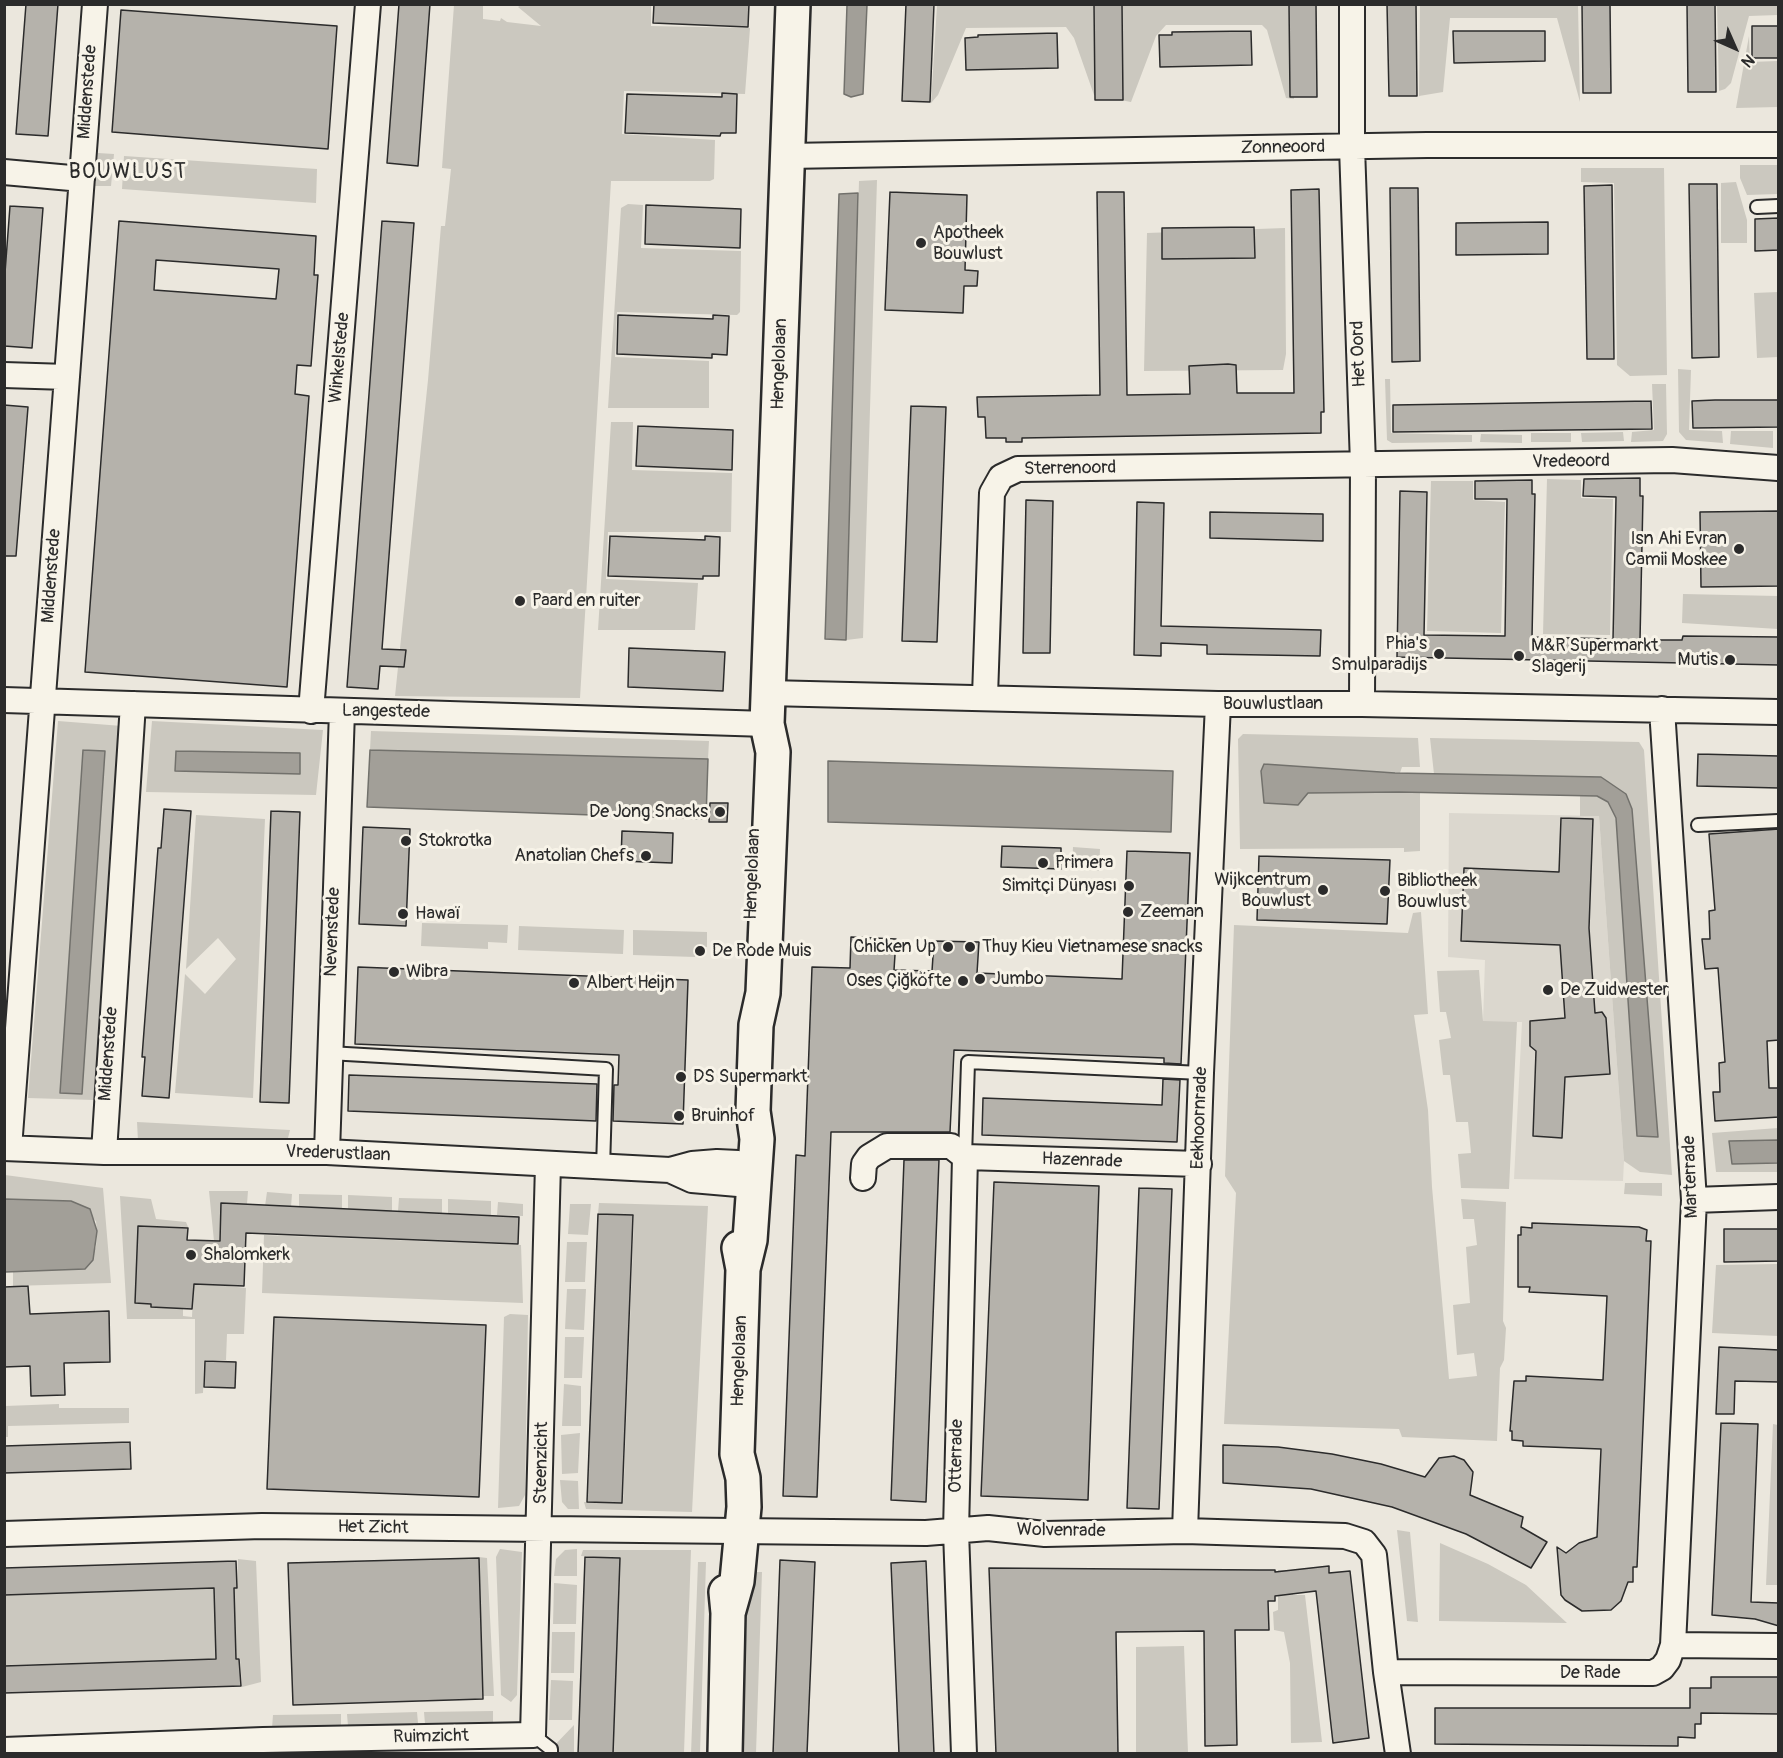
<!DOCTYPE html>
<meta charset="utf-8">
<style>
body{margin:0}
#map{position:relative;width:1783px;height:1758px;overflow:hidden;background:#ebe7dd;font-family:Pangolin,sans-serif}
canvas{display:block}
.frame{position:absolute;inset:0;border:6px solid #2b2b2b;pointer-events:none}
.north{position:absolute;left:1705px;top:18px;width:60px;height:60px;-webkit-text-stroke:4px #f7f3e8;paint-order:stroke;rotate:135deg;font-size:16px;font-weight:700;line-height:24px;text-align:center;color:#2b2b2b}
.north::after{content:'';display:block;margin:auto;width:21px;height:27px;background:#2b2b2b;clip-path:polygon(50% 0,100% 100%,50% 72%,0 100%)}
</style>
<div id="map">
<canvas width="1783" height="1758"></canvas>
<div class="frame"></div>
<div class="north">N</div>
</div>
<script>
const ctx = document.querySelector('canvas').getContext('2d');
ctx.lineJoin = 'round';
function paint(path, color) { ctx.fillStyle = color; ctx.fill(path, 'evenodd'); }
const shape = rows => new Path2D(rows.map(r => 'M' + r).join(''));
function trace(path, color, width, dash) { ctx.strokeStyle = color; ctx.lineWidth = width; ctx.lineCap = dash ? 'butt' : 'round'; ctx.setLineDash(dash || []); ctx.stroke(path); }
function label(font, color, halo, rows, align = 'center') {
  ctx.font = font + ' Pangolin,sans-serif'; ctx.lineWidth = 6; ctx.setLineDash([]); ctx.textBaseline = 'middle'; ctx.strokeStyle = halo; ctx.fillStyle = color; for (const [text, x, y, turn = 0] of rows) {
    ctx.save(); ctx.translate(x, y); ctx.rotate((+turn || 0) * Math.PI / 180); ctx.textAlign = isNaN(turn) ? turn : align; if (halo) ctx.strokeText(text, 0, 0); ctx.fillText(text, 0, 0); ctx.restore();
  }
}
paint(shape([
 [1449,813,1599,816,1624,1161,1623,1181,1514,1179,1522,1022,1483,1022,1485,960,1448,957]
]), '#dbd7ce');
paint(shape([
 [522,4,651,5,651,26,750,28,745,94,624,91,622,134,715,140,714,179,710,181,611,181,580,698,395,696,428,380,441,226,445,226,451,169,442,168,454,5,483,5,483,19,500,21,501,18,507,22,541,26,518,7],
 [937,5,1294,5,1294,99,1286,98,1267,30,1262,25,1166,25,1156,36,1131,102,1094,95,1074,38,1066,27,966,28,938,95,931,103],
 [1420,5,1578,5,1580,102,1557,18,1450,18,1443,92,1419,96],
 [1717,5,1778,5,1778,15,1749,16,1731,83,1725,89,1719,91],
 [1749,36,1750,62,1778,61,1778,107,1736,108],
 [98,153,114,154,111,186,95,186],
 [124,156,317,169,316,203,122,189],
 [1740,165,1778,165,1778,194,1747,195,1740,178],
 [1581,168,1664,168,1667,375,1630,376,1617,365,1614,183,1581,182],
 [877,180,863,638,846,640,859,181],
 [1736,182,1747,220,1747,243,1721,243,1721,183],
 [628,204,643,205,641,248,741,251,740,312,737,315,617,312,615,357,709,361,709,408,608,408,621,208],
 [1285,228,1286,354,1283,370,1144,371,1147,233],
 [1778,292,1778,357,1757,358,1754,293],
 [1678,369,1691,370,1689,430,1722,431,1723,443,1686,440,1679,432],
 [1385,379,1390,379,1391,433,1472,435,1472,442,1392,443,1387,440],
 [1652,384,1666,384,1667,434,1663,441,1631,442,1632,432,1654,430],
 [611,422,633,422,632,470,732,473,731,532,608,532,606,579,698,583,695,630,598,630],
 [1731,431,1773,431,1773,448,1730,444],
 [1623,432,1624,441,1582,442,1581,433],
 [1531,433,1571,433,1571,442,1531,442],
 [1481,434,1522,435,1522,443,1480,442],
 [1547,479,1581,480,1581,498,1613,499,1610,635,1543,634],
 [1431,481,1473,481,1473,500,1505,502,1501,633,1427,631],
 [1683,594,1778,596,1778,629,1682,623],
 [58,721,122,726,94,1100,28,1098],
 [83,751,105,751,82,1093,61,1093],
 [152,721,323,730,316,795,146,792],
 [176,751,300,753,176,771],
 [371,731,709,741,708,759,370,750],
 [1243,734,1418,738,1420,767,1402,767,1400,773,1308,793,1420,793,1420,851,1404,852,1404,848,1240,849,1238,739],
 [1430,738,1639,742,1644,750,1672,1175,1640,1172,1624,1161,1599,816,1580,816,1580,796,1597,796,1608,802,1616,818,1637,1135,1657,1137,1632,809,1626,794,1601,777,1434,774],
 [196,815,265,819,253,1098,175,1093,185,974,205,994,236,959,218,938,186,969],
 [1073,847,1100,849,1099,871,1072,869],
 [1421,912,1428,1014,1414,1015,1428,1110,1432,1187,1449,1379,1477,1376,1474,1353,1457,1355,1453,1305,1470,1303,1466,1247,1477,1245,1474,1219,1463,1219,1461,1199,1506,1202,1503,1321,1506,1328,1504,1360,1500,1368,1497,1441,1402,1437,1399,1429,1224,1424,1236,1193,1225,1176,1234,925,1408,933,1413,913],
 [422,923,508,925,507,943,488,942,488,949,421,946],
 [519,926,624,930,623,954,518,950],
 [633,930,707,932,707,947,695,947,695,957,633,955],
 [1479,970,1483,1021,1517,1022,1509,1189,1461,1188,1458,1154,1471,1153,1468,1122,1456,1122,1450,1075,1443,1075,1439,1040,1451,1038,1446,1012,1440,1012,1437,971],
 [137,1122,290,1130,287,1142,138,1141],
 [1778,1128,1778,1140,1730,1141,1732,1164,1778,1163,1778,1172,1716,1172,1712,1133],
 [5,1175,103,1188,111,1283,13,1286,13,1271,85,1269,96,1247,97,1231,96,1221,71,1201,5,1199],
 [1625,1183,1662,1183,1662,1196,1624,1194],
 [209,1191,248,1191,247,1204,221,1203,220,1241,214,1241],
 [267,1192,292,1194,291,1207,265,1206],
 [299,1194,342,1195,342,1209,299,1208],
 [348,1195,392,1197,392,1212,348,1210],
 [120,1196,151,1199,156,1219,186,1222,188,1227,138,1226,135,1303,151,1304,151,1307,183,1306,183,1316,192,1317,194,1269,218,1269,218,1285,246,1288,244,1334,227,1334,226,1360,204,1360,203,1393,195,1394,195,1319,127,1319],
 [399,1198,442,1199,442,1214,398,1211],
 [448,1199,491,1201,491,1215,448,1214],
 [498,1202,523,1204,523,1216,497,1215],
 [599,1203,708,1206,692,1512,586,1509,584,1502,623,1503,634,1216,598,1214],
 [570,1204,591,1204,588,1235,568,1234],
 [264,1235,521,1245,523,1303,262,1293],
 [567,1242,587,1242,585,1282,565,1282],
 [1778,1264,1778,1336,1712,1333,1716,1265],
 [567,1289,586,1289,584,1330,565,1329],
 [510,1314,528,1315,525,1495,519,1506,498,1508,504,1317],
 [565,1337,584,1337,582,1378,564,1378],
 [564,1384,581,1386,581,1426,562,1426],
 [59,1404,59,1408,129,1408,129,1423,8,1426,8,1437,5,1437,5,1406],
 [1773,1424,1778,1425,1778,1585,1766,1585],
 [580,1433,578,1473,562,1474,561,1435],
 [560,1480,578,1481,579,1509,568,1509,562,1502],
 [1397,1530,1410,1532,1418,1622,1407,1621],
 [1440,1543,1488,1564,1526,1585,1567,1623,1439,1621],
 [500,1549,522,1552,517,1695,511,1702,501,1695,496,1557],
 [577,1549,577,1576,554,1576,556,1559,565,1550],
 [583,1550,691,1550,684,1753,613,1753,620,1558,581,1556],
 [479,1557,487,1558,494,1696,483,1696],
 [238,1559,256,1561,261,1682,242,1687,240,1658,5,1665,4,1595,237,1588],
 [698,1562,706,1562,700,1753,691,1754],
 [1278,1570,1290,1570,1293,1595,1305,1595,1322,1742,1291,1743,1290,1663,1284,1632,1274,1630,1273,1612,1278,1610],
 [747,1572,762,1572,756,1753,741,1753,747,1615,739,1614],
 [554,1583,577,1585,576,1624,553,1624],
 [552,1632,575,1632,574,1673,551,1673],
 [1184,1646,1188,1753,1136,1753,1136,1647],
 [551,1680,573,1681,572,1720,549,1720],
 [493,1711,493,1723,425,1724,424,1712],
 [417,1712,418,1723,348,1726,347,1714],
 [341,1714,341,1726,272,1728,273,1715],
 [574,1725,574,1753,551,1754,551,1749]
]), '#cbc8bf');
const water = shape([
 [847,5,867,5,863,94,851,97,844,94,847,5],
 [858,193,846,640,825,639,839,194,858,193],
 [83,750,105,751,82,1094,60,1093,83,750],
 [370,750,708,759,706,819,367,807,370,750],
 [176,751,300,753,300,774,175,771,176,751],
 [828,761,1173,771,1171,832,828,822,828,761],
 [1264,764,1395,773,1601,777,1626,794,1632,809,1658,1137,1637,1136,1616,818,1608,802,1597,796,1399,792,1308,793,1298,805,1264,803,1261,771,1264,764],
 [1778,1140,1778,1163,1732,1164,1729,1141,1778,1140],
 [5,1199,71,1201,90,1209,97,1231,93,1260,85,1269,5,1272,5,1199]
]);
paint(water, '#a29f98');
trace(water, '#72716c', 1.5);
const building = shape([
 [26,4,58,4,48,136,16,134,26,4],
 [399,4,430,4,418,166,387,163,399,4],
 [654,4,749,4,748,27,653,23,654,4],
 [906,4,934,4,930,102,902,101,906,4],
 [1094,4,1122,4,1123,100,1095,100,1094,4],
 [1289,4,1316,4,1317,97,1290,97,1289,4],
 [1387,4,1416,4,1417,96,1389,96,1387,4],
 [1582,4,1610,4,1611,93,1583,93,1582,4],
 [1687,4,1715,4,1716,92,1688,92,1687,4],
 [121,10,337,26,328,149,112,132,121,10],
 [1752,26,1779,26,1779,58,1752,58,1752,26],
 [1251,31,1252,65,1160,67,1159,35,1172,35,1172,32,1251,31],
 [1453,31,1545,31,1545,61,1454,63,1453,31],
 [1057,33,1058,68,966,70,965,38,978,37,978,35,1057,33],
 [722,93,737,94,736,133,721,133,720,136,625,133,627,94,722,97,722,93],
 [1689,184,1717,184,1719,357,1692,358,1689,184],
 [1612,185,1614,359,1587,359,1584,186,1612,185],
 [1390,188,1418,188,1420,361,1392,362,1390,188],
 [1319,189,1324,412,1321,412,1321,433,1022,438,1022,442,1006,442,1006,438,986,438,985,417,978,417,977,397,1100,395,1097,192,1124,192,1127,395,1190,394,1189,366,1228,364,1236,365,1237,393,1294,393,1291,190,1319,189],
 [890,192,967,195,965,270,978,271,977,286,964,286,963,313,885,310,890,192],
 [646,205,741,209,740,248,645,244,646,205],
 [10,206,43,208,32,348,4,346,4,286,10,206],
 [1779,218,1779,250,1755,251,1755,219,1779,218],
 [119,221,316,236,314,275,318,275,311,366,297,365,295,394,309,396,287,687,85,672,119,221],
 [156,260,279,269,276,299,154,290,156,260],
 [382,221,414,223,382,649,406,650,404,667,380,666,378,689,347,687,382,221],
 [1548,222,1548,254,1456,255,1456,223,1548,222],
 [1254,227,1255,258,1162,259,1162,228,1254,227],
 [618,315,713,319,713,315,729,316,727,355,712,354,712,358,617,354,618,315],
 [1715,400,1779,400,1779,427,1693,428,1692,401,1715,400],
 [1651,401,1652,429,1393,432,1393,405,1651,401],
 [4,405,28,407,16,556,4,556,4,405],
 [911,406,946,407,937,642,902,641,911,406],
 [638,426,733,430,732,470,636,466,638,426],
 [1640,478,1640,496,1643,496,1640,640,1682,640,1683,636,1779,637,1779,665,1397,657,1400,491,1427,492,1424,635,1505,636,1507,499,1475,499,1475,481,1532,480,1532,494,1535,494,1532,637,1613,639,1616,497,1583,496,1584,479,1640,478],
 [1026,500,1053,501,1050,653,1023,653,1026,500],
 [1137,502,1164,503,1161,626,1321,630,1320,656,1207,654,1207,645,1161,643,1161,656,1134,655,1137,502],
 [1779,511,1779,586,1701,587,1700,512,1779,511],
 [1210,512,1323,514,1323,541,1210,538,1210,512],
 [610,536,705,540,705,536,720,537,719,576,703,576,703,579,608,576,610,536],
 [629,648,725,652,723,691,628,687,629,648],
 [1698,754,1779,756,1779,788,1697,786,1698,754],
 [710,803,728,803,727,822,709,822,710,803],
 [164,809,191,811,169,1098,142,1096,145,1057,142,1057,158,848,161,848,164,809],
 [271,811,300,812,289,1103,260,1102,271,811],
 [1561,818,1593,819,1589,928,1595,1013,1602,1012,1606,1018,1610,1074,1565,1077,1562,1138,1533,1136,1536,1051,1530,1046,1530,1021,1565,1018,1560,945,1461,941,1464,868,1559,872,1561,818],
 [363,827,410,829,406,926,359,924,363,827],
 [1779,829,1779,1040,1767,1041,1769,1088,1779,1088,1779,1117,1715,1121,1713,1092,1720,1092,1719,1063,1725,1062,1718,968,1705,969,1702,939,1710,939,1709,911,1715,910,1709,834,1779,829],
 [622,831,673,833,672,863,621,861,622,831],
 [1002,846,1061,848,1061,869,1001,867,1002,846],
 [1127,851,1190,853,1181,1064,1164,1063,1164,1058,954,1050,950,1132,831,1132,817,1497,783,1496,796,1155,805,1156,812,967,850,968,851,937,896,939,894,970,932,971,934,941,979,942,977,973,1122,979,1127,851],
 [1259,856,1390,860,1387,924,1257,920,1259,856],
 [358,967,688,980,683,1124,613,1121,614,1085,618,1085,619,1055,355,1044,358,967],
 [349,1075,597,1084,596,1121,348,1111,349,1075],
 [1163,1079,1180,1080,1177,1142,982,1135,983,1098,1162,1105,1163,1079],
 [904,1160,939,1160,926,1502,891,1500,904,1160],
 [994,1182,1099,1186,1088,1500,981,1496,994,1182],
 [1139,1188,1172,1189,1159,1509,1127,1508,1139,1188],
 [221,1203,519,1217,518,1244,246,1233,244,1286,194,1284,192,1309,151,1307,151,1304,135,1303,138,1226,188,1228,187,1240,220,1241,221,1203],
 [598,1214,633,1215,622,1503,587,1502,598,1214],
 [1532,1223,1639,1227,1647,1230,1646,1241,1651,1241,1637,1567,1633,1567,1633,1582,1628,1582,1621,1601,1611,1610,1582,1611,1565,1600,1561,1595,1557,1547,1566,1553,1579,1543,1597,1537,1601,1449,1523,1446,1523,1441,1512,1440,1512,1431,1510,1431,1514,1381,1526,1381,1526,1376,1603,1380,1607,1296,1529,1292,1530,1287,1518,1287,1518,1235,1521,1235,1521,1227,1532,1228,1532,1223],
 [1724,1229,1779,1229,1779,1261,1724,1262,1724,1229],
 [28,1286,30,1314,109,1311,110,1362,64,1363,65,1395,31,1396,30,1366,4,1367,4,1287,28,1286],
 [274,1317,486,1325,479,1497,267,1489,274,1317],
 [1719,1347,1779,1350,1779,1382,1735,1381,1734,1414,1716,1414,1719,1347],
 [205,1361,236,1362,235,1388,204,1387,205,1361],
 [1721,1423,1758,1424,1751,1602,1779,1603,1779,1626,1755,1619,1712,1615,1721,1423],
 [130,1442,131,1469,4,1473,4,1446,130,1442],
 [1223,1445,1278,1447,1332,1454,1381,1464,1425,1477,1439,1458,1454,1456,1464,1460,1473,1472,1470,1495,1523,1517,1521,1527,1547,1542,1531,1568,1466,1534,1392,1507,1311,1489,1223,1483,1223,1445],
 [585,1557,620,1558,613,1754,578,1754,585,1557],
 [479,1558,483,1699,293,1705,288,1563,479,1558],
 [780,1560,815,1562,807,1754,773,1754,780,1560],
 [236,1561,237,1588,234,1588,236,1659,239,1659,241,1686,4,1693,4,1666,216,1659,214,1588,4,1595,4,1568,236,1561],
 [926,1561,934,1754,899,1754,891,1563,926,1561],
 [1329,1566,1329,1573,1350,1571,1369,1738,1333,1743,1316,1591,1275,1596,1275,1601,1268,1601,1269,1630,1235,1630,1237,1745,1205,1746,1204,1631,1116,1632,1118,1754,996,1754,989,1568,1259,1570,1275,1570,1275,1572,1329,1566],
 [1711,1677,1779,1677,1779,1714,1701,1713,1701,1724,1695,1724,1695,1738,1678,1737,1678,1746,1435,1744,1435,1708,1690,1708,1690,1688,1711,1688,1711,1677]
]);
paint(building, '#b5b2ab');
trace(building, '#2b2b2b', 1.5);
const lane = shape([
 [1757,207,1778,206],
 [1698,825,1778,821],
 [329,1053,606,1069,603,1168],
 [965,1157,968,1062,1201,1073],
 [533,1735,551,1749,551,1754]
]);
const street = shape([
 [1352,4,1352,147,1363,464,1362,704],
 [787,156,1427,145,1778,145],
 [4,172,82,179],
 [4,375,67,377],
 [768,693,1218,704,1362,704,1778,712],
 [985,696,992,493,1001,477,1018,469,1672,460,1778,468],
 [4,700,767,724],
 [1662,709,1694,1200,1673,1645],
 [311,711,368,4],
 [4,1148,104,1152,327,1152,670,1170,692,1164,717,1162,738,1163,755,1176,738,1184,692,1180,670,1170],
 [9,1148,95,4],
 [104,1152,133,704],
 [327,1152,342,711],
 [965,1157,1199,1164],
 [863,1178,864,1164,869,1157,887,1146,951,1146,965,1157],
 [1694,1200,1778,1197],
 [1185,1531,1201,1073,1218,704],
 [4,1534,262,1526,926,1533,988,1528,1045,1534,1185,1531,1345,1536,1364,1542,1374,1555,1386,1672,1398,1754],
 [1386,1672,1653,1673,1662,1668,1668,1660,1673,1645,1778,1646],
 [4,1750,263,1740,533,1735,548,1164],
 [964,1754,956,1531,965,1157]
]);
const secondary = shape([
 [743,1269,750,1240,757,1139,753,1111,756,1025,763,993,773,752,767,724,793,4],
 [728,1613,737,1581,744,1507,743,1478,737,1454,743,1269,739,1248],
 [725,1754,728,1613,726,1592]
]);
trace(lane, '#2b2b2b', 16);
trace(street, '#2b2b2b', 28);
trace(secondary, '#2b2b2b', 38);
trace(lane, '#f7f3e8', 12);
trace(street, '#f7f3e8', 24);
trace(secondary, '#f7f3e8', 33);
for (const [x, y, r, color] of [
 [921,243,6,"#2b2b2b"],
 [1739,549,6,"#2b2b2b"],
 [520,601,6,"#2b2b2b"],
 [1439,654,6,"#2b2b2b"],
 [1519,656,6,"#2b2b2b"],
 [1730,660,6,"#2b2b2b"],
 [720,812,6,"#2b2b2b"],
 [406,841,6,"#2b2b2b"],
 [646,856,6,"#2b2b2b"],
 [1043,863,6,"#2b2b2b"],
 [1129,886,6,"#2b2b2b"],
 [1323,890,6,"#2b2b2b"],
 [1385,891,6,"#2b2b2b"],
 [1128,912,6,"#2b2b2b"],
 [403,914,6,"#2b2b2b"],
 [948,947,6,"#2b2b2b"],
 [970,947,6,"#2b2b2b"],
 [700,951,6,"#2b2b2b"],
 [394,972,6,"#2b2b2b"],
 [980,979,6,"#2b2b2b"],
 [963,981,6,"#2b2b2b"],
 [574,983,6,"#2b2b2b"],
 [1548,990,6,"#2b2b2b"],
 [681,1077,6,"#2b2b2b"],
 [679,1116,6,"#2b2b2b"],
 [191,1255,6,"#2b2b2b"]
]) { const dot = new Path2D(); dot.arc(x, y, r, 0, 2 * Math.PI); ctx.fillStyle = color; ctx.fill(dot); trace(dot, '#f7f3e8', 2); }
label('18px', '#2b2b2b', '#f7f3e8', [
 ["Middenstede",88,92,-86],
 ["Zonneoord",1283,148,-1],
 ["Het Oord",1359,354,-92],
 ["Winkelstede",340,358,-85],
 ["Hengelolaan",780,364,-88],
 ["Vredeoord",1571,462,-1],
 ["Sterrenoord",1070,469,-1],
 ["Middenstede",52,576,-86],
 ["Bouwlustlaan",1273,704],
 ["Langestede",386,712,1],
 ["Hengelolaan",753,874,-88],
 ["Nevenstede",333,932,-88],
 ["Middenstede",109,1054,-86],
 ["Eekhoornrade",1200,1118,-88],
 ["Vrederustlaan",338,1154,2],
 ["Hazenrade",1082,1161,2],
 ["Marterrade",1691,1177,-92],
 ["Hengelolaan",740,1361,-88],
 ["Otterrade",957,1456,-89],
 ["Steenzicht",542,1463,-89],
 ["Het Zicht",373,1528,1],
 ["Wolvenrade",1061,1531,1],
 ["De Rade",1590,1673],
 ["Ruimzicht",431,1737,-1]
]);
label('18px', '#2b2b2b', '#f7f3e8', [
 ["Apotheek",933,233],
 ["Bouwlust",933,254],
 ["Isn Ahi Evran",1727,539,"right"],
 ["Camii Moskee",1727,560,"right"],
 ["Paard en ruiter",532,601],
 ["Phia's",1427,644,"right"],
 ["Smulparadijs",1427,665,"right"],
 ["M&R Supermarkt",1531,646],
 ["Slagerij",1531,667],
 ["Mutis",1718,660,"right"],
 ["De Jong Snacks",708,812,"right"],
 ["Stokrotka",418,841],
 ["Anatolian Chefs",634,856,"right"],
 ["Primera",1055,863],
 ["Wijkcentrum",1311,880,"right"],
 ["Bouwlust",1311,901,"right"],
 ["Bibliotheek",1397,881],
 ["Bouwlust",1397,902],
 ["Simitçi Dünyası",1117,886,"right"],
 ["Zeeman",1140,912],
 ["Hawaï",415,914],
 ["Chicken Up",936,947,"right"],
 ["Thuy Kieu Vietnamese snacks",982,947],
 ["De Rode Muis",712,951],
 ["Wibra",406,972],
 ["Jumbo",992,979],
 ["Oses Çiğköfte",951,981,"right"],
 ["Albert Heijn",586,983],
 ["De Zuidwester",1560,990],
 ["DS Supermarkt",693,1077],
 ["Bruinhof",691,1116],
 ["Shalomkerk",203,1255]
], 'left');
ctx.letterSpacing = '1.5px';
label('21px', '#2b2b2b', '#f7f3e8', [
 ["BOUWLUST",128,173]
]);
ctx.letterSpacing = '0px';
</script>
